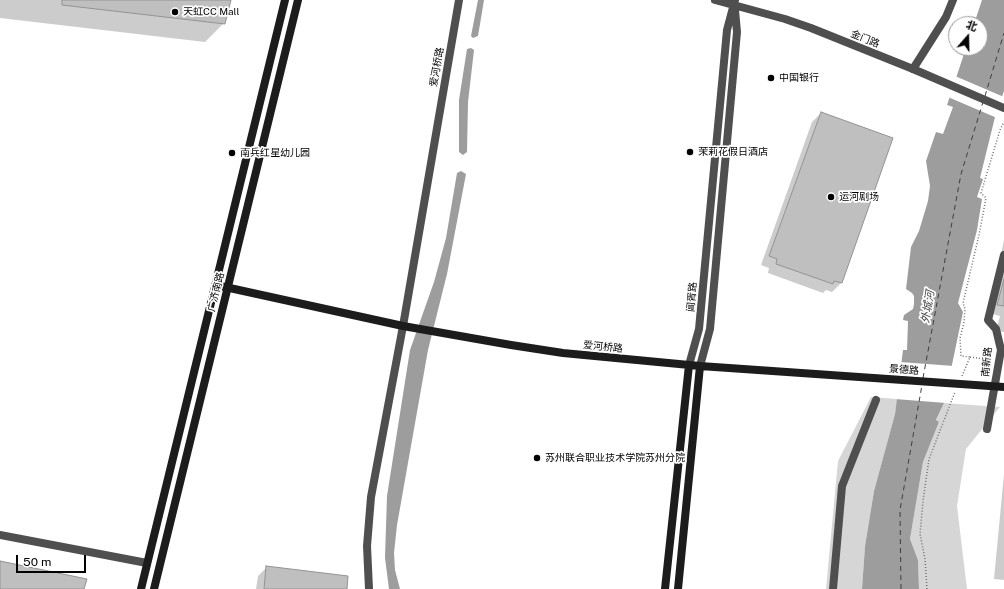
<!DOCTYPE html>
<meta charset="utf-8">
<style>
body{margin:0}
#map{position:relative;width:1004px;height:589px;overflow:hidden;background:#fff;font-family:"Public Sans","Noto Sans SC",sans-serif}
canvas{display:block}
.north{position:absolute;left:948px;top:16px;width:40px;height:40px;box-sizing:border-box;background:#fff;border:1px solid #999;border-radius:50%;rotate:20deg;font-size:11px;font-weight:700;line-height:16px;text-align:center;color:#000}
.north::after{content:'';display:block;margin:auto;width:14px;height:18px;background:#000;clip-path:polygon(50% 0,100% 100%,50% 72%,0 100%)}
.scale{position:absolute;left:16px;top:555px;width:70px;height:18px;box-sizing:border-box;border:2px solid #000;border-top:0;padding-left:5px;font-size:12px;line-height:14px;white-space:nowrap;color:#000;-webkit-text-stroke:3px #fff;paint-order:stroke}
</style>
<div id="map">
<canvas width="1004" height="589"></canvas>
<div class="north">北</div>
<div class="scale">50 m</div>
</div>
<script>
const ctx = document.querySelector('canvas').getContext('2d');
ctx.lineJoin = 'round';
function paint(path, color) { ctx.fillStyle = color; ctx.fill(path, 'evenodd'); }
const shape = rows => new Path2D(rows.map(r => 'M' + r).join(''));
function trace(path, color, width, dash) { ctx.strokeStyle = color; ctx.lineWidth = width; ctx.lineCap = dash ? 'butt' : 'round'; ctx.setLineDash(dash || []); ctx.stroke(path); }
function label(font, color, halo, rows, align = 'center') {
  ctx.font = font + ' "Public Sans","Noto Sans SC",sans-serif'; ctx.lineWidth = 3.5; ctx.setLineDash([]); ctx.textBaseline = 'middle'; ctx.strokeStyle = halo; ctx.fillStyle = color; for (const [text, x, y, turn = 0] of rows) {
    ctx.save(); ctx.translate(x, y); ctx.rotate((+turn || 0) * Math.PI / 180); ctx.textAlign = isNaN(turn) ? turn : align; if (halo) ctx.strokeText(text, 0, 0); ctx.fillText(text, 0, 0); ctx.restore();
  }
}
paint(shape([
 [871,397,897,399,895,414,874,491,865,546,862,589,826,589,838,461],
 [944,403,1000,407,966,449,957,506,967,589,919,589,918,560,910,539,923,462,939,422,936,421]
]), '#d6d6d6');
paint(shape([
 [478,0,484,0,478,36,473,38,471,36],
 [982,0,1004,0,1004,91,995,117,980,178,983,179,977,197,982,199,977,230,958,303,963,312,944,403,936,420,939,422,923,462,910,539,918,560,919,589,862,589,865,546,874,491,895,414,903,350,907,350,908,321,903,320,904,315,913,309,914,304,914,296,912,293,906,289,911,247,919,231,928,201,930,186,926,161,936,132,943,134,953,107,947,105,966,48,980,48,980,24,974,24],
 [471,48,474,50,468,102,467,152,463,155,459,152,459,100,467,49],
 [461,171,466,174,447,274,428,350,397,525,394,553,395,570,400,589,389,589,385,558,387,496,410,350,434,282,446,238,457,173]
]), '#9d9d9d');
paint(shape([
 [955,76,1004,97,997,118,948,97],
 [900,362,954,366,946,403,895,399]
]), '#fff');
paint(shape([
 [0,0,230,0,224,23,205,42,0,18],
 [821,113,892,139,841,283,832,292,826,290,823,293,768,273,769,268,761,265,812,122],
 [1004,240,1004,332,996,331,1000,316,989,313],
 [1004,474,1004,580,994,579],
 [267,567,346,589,256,589,258,576]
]), '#0003');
trace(shape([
 [985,96,1004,33],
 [923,378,961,174,983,102],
 [901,589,900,510,922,385]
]), '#3e3e3e', 1, [5, 4]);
const building = shape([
 [62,0,231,0,225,24,62,5,62,0],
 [821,112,893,138,842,283,834,281,833,284,776,264,777,259,769,256,821,112],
 [1004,279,1004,306,997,305,1004,279],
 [0,561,87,579,84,589,0,589,0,561],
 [266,566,348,576,347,589,264,589,266,566]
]);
paint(building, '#bfbfbf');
trace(building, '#939393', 1);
trace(shape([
 [970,357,991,360],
 [962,376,970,357,961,356,960,338,964,322,965,309,963,303,979,235,986,198,981,193,1000,130,1004,122],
 [927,589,925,559,920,534,923,501,929,459,955,392]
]), '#717171', 1.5, [1, 2]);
trace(shape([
 [913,69,946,17,953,0],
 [987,429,1001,350,996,329,988,320,1004,255],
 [0,535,147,563],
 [369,589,367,546,371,497,403,326,459,0],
 [833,589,842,486,876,400]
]), '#4f4f4f', 8);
trace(shape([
 [715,0,785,19,811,28,913,69,1004,108],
 [689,365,699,329,727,30,735,0],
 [700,366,710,329,737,32,735,10]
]), '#4f4f4f', 8);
trace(shape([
 [216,285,403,326,511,345,563,353,700,366,1004,387],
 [141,589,285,0],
 [154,589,298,0],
 [665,589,689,365],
 [678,589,700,366]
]), '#1c1c1c', 8);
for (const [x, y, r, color] of [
 [175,12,4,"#000"],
 [771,78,4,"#000"],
 [690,152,4,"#000"],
 [232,153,4,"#000"],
 [831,197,4,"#000"],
 [537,458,4,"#000"]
]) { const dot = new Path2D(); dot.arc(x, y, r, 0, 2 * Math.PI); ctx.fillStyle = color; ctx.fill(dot); trace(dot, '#fff', 1.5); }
label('10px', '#000', '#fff', [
 ["天虹CC Mall",183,12],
 ["中国银行",779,78],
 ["茉莉花假日酒店",698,152],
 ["南兵红星幼儿园",240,153],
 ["运河剧场",839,197],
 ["苏州联合职业技术学院苏州分院",545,458]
], 'left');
label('10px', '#000', '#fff', [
 ["金门路",865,39,22],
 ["爱河桥路",437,67,-80],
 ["广济南路",216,292,-76],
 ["阊胥路",692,297,-85],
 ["爱河桥路",603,347,6],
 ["南新路",987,362,-84],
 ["景德路",904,370,4]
]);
label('italic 11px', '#3e3e3e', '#fff', [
 ["外城河",928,307,-81]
]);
</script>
